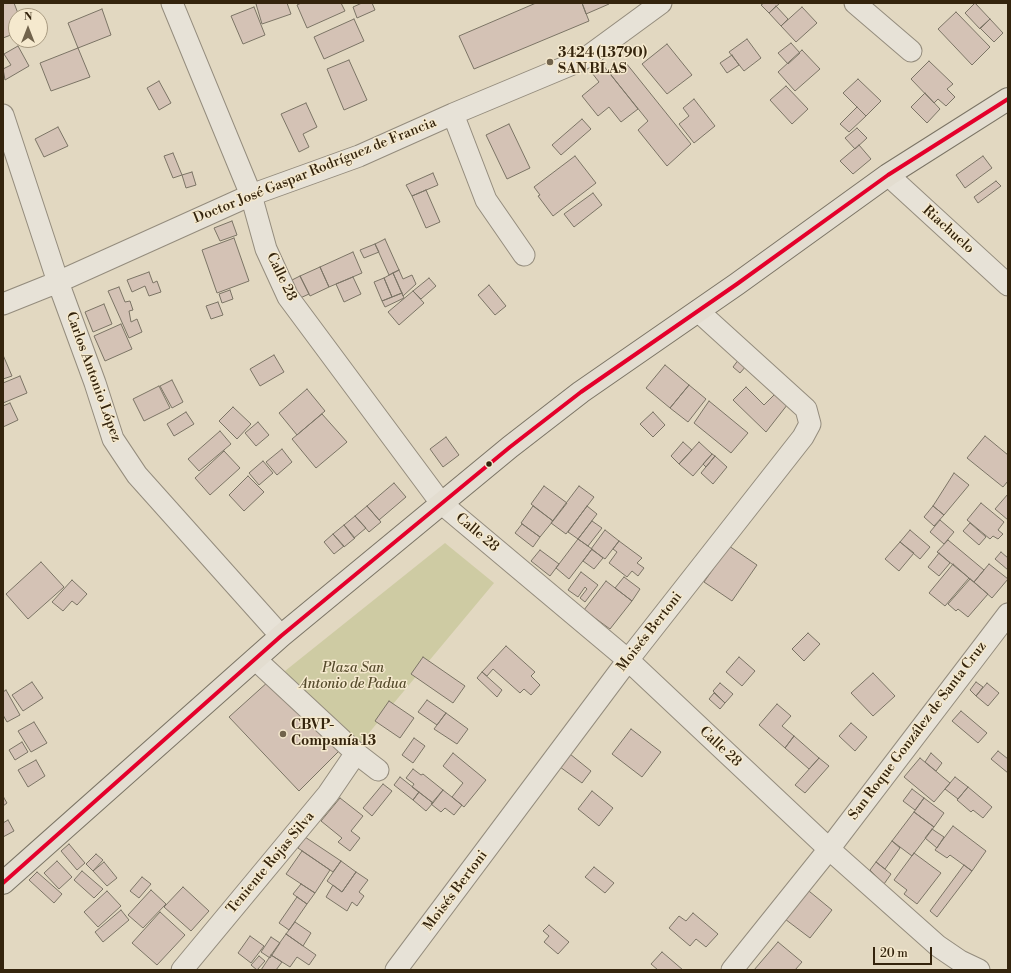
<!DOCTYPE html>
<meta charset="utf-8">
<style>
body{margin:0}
#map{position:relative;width:1011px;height:973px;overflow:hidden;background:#e2d8c1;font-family:"Libre Bodoni",serif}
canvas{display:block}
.frame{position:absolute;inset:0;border:4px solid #34240d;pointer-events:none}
.north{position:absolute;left:8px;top:8px;width:40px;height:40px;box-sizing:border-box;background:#f5e9ce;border:1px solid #a89a81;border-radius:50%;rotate:0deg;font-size:11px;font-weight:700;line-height:16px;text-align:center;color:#34240d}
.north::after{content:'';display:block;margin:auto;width:14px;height:18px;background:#71634c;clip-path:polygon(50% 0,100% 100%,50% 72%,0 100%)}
.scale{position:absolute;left:873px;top:947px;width:59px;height:18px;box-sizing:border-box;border:2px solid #34240d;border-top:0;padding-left:5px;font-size:12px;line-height:14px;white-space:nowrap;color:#34240d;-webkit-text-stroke:3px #f5e9ce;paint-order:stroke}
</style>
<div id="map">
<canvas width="1011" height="973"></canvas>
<div class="frame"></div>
<div class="north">N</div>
<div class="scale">20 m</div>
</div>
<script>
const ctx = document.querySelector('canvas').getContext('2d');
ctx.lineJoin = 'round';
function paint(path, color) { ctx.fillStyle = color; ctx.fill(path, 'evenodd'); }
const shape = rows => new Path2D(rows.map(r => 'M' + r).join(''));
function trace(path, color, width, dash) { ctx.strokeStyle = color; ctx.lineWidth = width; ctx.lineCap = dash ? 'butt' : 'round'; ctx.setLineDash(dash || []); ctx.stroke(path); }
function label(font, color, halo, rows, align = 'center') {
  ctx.font = font + ' "Libre Bodoni",serif'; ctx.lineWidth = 3; ctx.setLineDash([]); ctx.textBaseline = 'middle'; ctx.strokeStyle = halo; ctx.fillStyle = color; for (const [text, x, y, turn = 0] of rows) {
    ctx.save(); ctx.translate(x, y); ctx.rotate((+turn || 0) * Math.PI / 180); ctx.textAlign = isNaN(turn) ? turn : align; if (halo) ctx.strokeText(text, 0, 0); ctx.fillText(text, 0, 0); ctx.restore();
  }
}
paint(shape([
 [445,543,494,583,358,746,280,675]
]), '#cecba3');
const building = shape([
 [3,3,14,3,19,16,16,16,16,33,3,38,3,3],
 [258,3,287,3,291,14,262,24,256,4,258,3],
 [301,3,341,3,345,11,307,28,297,5,301,3],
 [362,3,372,3,375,10,357,18,353,7,362,3],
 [536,3,582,3,589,21,474,69,459,36,536,3],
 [582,3,609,3,609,4,586,14,582,3],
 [764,3,780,3,769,13,761,5,764,3],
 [975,3,990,19,980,29,965,13,975,3],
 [776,6,788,19,781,26,769,13,776,6],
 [254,7,265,35,243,44,231,16,254,7],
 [802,7,817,23,796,42,781,26,802,7],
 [102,9,111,35,78,48,68,23,102,9],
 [956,12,990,47,972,65,938,29,956,12],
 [354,19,364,41,324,59,314,37,354,19],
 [990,19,1003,33,994,42,980,28,990,19],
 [747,39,761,58,744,71,729,52,747,39],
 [791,43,800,53,788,64,778,53,791,43],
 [667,44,692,75,667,94,642,64,667,44],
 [18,46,29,66,5,80,3,69,11,65,4,54,18,46],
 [78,48,90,77,51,91,40,63,78,48],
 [802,50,820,69,795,91,778,72,802,50],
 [732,55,739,65,727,73,720,63,732,55],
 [349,60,367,100,344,110,327,69,349,60],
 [929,61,953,84,947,89,955,97,946,106,938,99,934,103,911,79,929,61],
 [626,63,691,144,667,166,638,130,648,121,611,75,626,63],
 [603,65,638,109,621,122,609,107,598,116,582,96,599,82,592,73,603,65],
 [858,79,881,101,866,116,843,93,858,79],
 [159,81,171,103,159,110,147,88,159,81],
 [786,86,808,109,792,124,770,100,786,86],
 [925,93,940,109,927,123,911,107,925,93],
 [694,99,715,126,694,143,679,124,689,116,683,108,694,99],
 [306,103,317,127,303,134,309,147,299,152,281,114,306,103],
 [857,107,866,116,849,132,840,124,857,107],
 [582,119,591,129,561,155,552,145,582,119],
 [509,124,530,168,507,179,486,135,509,124],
 [58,127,68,146,44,157,35,139,58,127],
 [857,128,867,138,855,149,845,138,857,128],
 [859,145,871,159,853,174,840,161,859,145],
 [173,153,182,175,173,178,164,156,173,153],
 [575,156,596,183,553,216,538,196,540,195,534,187,575,156],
 [983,156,992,168,965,188,956,175,983,156],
 [192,172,196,185,186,188,182,175,192,172],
 [433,173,438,185,412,196,406,185,433,173],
 [996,181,1001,186,978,203,974,197,996,181],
 [426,190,440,222,426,228,412,196,426,190],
 [593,193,602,205,574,227,564,214,593,193],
 [232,221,237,235,220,241,214,228,232,221],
 [234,238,249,281,217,293,202,250,234,238],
 [385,239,399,270,389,275,375,244,385,239],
 [375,244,379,252,364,258,360,250,375,244],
 [353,252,362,273,329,287,320,267,353,252],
 [320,267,329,287,310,296,300,276,320,267],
 [399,270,403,279,412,275,416,284,403,296,393,273,399,270],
 [149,272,153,283,157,281,161,292,149,296,145,286,132,292,127,280,149,272],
 [393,273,402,293,392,297,384,278,393,273],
 [300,276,309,294,298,299,290,281,300,276],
 [353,277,361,294,344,302,336,284,353,277],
 [384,278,392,297,382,301,374,282,384,278],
 [429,278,436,286,421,299,413,291,429,278],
 [489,285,506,306,495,315,478,295,489,285],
 [119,287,125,302,130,301,133,310,129,311,131,322,137,319,142,332,129,338,108,291,119,287],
 [230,290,233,299,222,303,219,294,230,290],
 [413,291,424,303,399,325,388,312,413,291],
 [402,293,404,298,385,307,382,301,402,293],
 [218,302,223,315,211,319,206,306,218,302],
 [104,304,112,324,93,332,85,312,104,304],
 [121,324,132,349,105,361,94,336,121,324],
 [3,355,12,376,3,379,3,355],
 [274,355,284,372,260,386,250,369,274,355],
 [739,359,747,365,740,373,733,367,739,359],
 [665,365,689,385,670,408,646,388,665,365],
 [20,376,27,393,3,403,3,383,20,376],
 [172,380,183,402,172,408,160,386,172,380],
 [689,385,706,399,688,422,670,408,689,385],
 [159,386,170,408,144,421,133,399,159,386],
 [746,387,764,405,780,389,791,400,766,432,733,400,746,387],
 [307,389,325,411,297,435,279,413,307,389],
 [709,401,748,433,731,453,694,423,709,401],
 [10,403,18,420,3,427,3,406,10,403],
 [233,407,251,424,237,439,219,421,233,407],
 [186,412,194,424,174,436,167,424,186,412],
 [653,412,665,425,653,437,640,424,653,412],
 [322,414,347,442,316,468,292,439,322,414],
 [258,422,269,435,256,446,245,433,258,422],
 [220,431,231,444,199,471,188,459,220,431],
 [985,436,1008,455,1008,481,1003,487,967,458,985,436],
 [446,437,459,455,443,467,430,449,446,437],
 [683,442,692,450,679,464,671,456,683,442],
 [699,442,712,454,693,476,679,464,699,442],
 [282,449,292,462,277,475,266,462,282,449],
 [224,451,240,468,210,495,195,478,224,451],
 [712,454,715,456,706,467,703,464,712,454],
 [715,456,727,467,713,484,701,473,715,456],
 [263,461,273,473,259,485,249,473,263,461],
 [954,473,969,485,944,515,933,506,954,473],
 [248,476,264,492,244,511,229,495,248,476],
 [394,483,406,497,379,520,367,506,394,483],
 [544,486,567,503,553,521,531,504,544,486],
 [579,486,594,497,566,534,551,523,579,486],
 [1008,494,1008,520,995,509,1008,494],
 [981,503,1004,522,998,530,1003,534,998,539,993,536,990,539,967,520,981,503],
 [367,506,381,522,369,532,355,516,367,506],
 [533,506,553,521,540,537,521,523,533,506],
 [587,506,597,514,578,539,568,532,587,506],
 [933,506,944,515,934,526,924,517,933,506],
 [355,516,366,528,354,538,344,525,355,516],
 [940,520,954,532,944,544,930,532,940,520],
 [592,521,602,528,588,546,578,539,592,521],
 [970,523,986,537,979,545,963,531,970,523],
 [522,524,540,537,533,547,515,533,522,524],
 [344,525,355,538,344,547,333,534,344,525],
 [605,530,619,541,605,559,591,549,605,530],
 [910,530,930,547,920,559,900,542,910,530],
 [333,534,344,546,334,554,324,542,333,534],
 [578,539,592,549,569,579,556,568,578,539],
 [948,540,984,570,974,582,937,552,948,540],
 [619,541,642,558,637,563,644,568,638,576,632,571,627,577,609,563,617,552,613,549,619,541],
 [900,542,914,553,899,571,885,559,900,542],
 [729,546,757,565,732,601,704,582,729,546],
 [592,549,603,558,594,569,583,561,592,549],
 [540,550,559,564,550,576,531,561,540,550],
 [1001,552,1008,558,1008,570,995,559,1001,552],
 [939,553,950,563,939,576,928,567,939,553],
 [41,562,64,587,28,619,6,594,41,562],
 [953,564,969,578,945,606,929,593,953,564],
 [989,564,1008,579,992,598,974,582,989,564],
 [581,572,598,585,585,602,580,598,587,589,585,587,578,597,568,590,581,572],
 [624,577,640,589,632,601,615,588,624,577],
 [970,579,988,594,968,617,958,609,956,611,948,604,970,579],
 [72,580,87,594,77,605,72,601,63,611,52,602,72,580],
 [606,581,632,601,610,629,584,610,606,581],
 [808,633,820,644,804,661,792,649,808,633],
 [506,646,535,672,531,676,540,685,531,695,524,689,520,693,493,669,487,676,482,672,506,646],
 [423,657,465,686,453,703,411,674,423,657],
 [739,657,755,671,742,686,726,672,739,657],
 [482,672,502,690,497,697,477,678,482,672],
 [873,673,895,696,873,716,851,693,873,673],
 [269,681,339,751,299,791,229,717,269,681],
 [32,682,43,698,23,711,12,695,32,682],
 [976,682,983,687,976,696,970,690,976,682],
 [720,683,733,694,725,703,713,691,720,683],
 [987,683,999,693,988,706,976,696,987,683],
 [6,690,20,715,7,722,3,715,3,692,6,690],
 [714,693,725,703,720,709,709,699,714,693],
 [427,700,446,713,437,725,418,712,427,700],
 [389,701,414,718,400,738,375,721,389,701],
 [777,704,791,716,782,726,794,736,785,748,759,725,777,704],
 [961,711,987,733,978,743,952,721,961,711],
 [446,713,468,729,457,744,434,729,446,713],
 [34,722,47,743,31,752,18,731,34,722],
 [851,723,867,737,855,751,839,736,851,723],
 [631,729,661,752,642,777,612,754,631,729],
 [794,736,819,758,809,769,785,748,794,736],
 [414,738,425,746,413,763,402,755,414,738],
 [22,742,28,752,15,760,9,750,22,742],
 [998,751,1008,759,1008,773,991,759,998,751],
 [453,753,486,780,464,807,452,797,463,783,443,766,453,753],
 [931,753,942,763,936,771,925,762,931,753],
 [570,754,591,771,582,783,560,767,570,754],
 [819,758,829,766,805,793,795,785,819,758],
 [920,758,950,783,934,802,904,777,920,758],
 [36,760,45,776,28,787,18,770,36,760],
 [413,769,421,775,423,774,443,790,433,803,412,787,414,784,406,778,413,769],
 [400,777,419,792,413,800,394,785,400,777],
 [955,777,968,787,958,799,945,789,955,777],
 [383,784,392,791,372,816,363,808,383,784],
 [968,787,992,807,983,818,973,810,971,812,957,800,968,787],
 [912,789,924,798,915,810,903,801,912,789],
 [443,790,462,805,454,815,445,808,441,812,431,804,443,790],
 [592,791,613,808,599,826,578,809,592,791],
 [419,792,433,803,426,811,413,800,419,792],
 [4,798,7,803,3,806,3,799,4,798],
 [340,798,363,816,351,831,360,838,350,851,338,842,342,838,321,821,340,798],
 [924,798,944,813,934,827,914,812,924,798],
 [914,812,934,827,912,856,892,841,914,812],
 [8,820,14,831,3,837,3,823,8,820],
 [953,826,986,851,972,871,950,855,947,858,935,850,953,826],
 [932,829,944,837,937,848,925,838,932,829],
 [305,837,341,861,333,872,298,848,305,837],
 [892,841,900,848,885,869,876,862,892,841],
 [69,844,85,863,77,870,61,851,69,844],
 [302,851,330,870,315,893,286,874,302,851],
 [914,853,941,873,917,904,904,894,907,890,894,880,914,853],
 [96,854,103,860,93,871,86,864,96,854],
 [57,861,72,877,59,889,44,873,57,861],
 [341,861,356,872,342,892,327,881,341,861],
 [104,862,117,878,107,886,93,871,104,862],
 [876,862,891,874,884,884,870,870,876,862],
 [964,865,972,871,937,917,930,911,964,865],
 [594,867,614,883,605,893,585,877,594,867],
 [82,871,103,889,94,898,74,880,82,871],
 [37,872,62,894,54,903,29,880,37,872],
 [356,872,368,880,359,892,364,896,357,906,352,902,347,911,326,897,333,885,342,892,356,872],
 [142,877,151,884,139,898,130,891,142,877],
 [301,884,315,893,307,904,293,894,301,884],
 [183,887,209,911,191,931,164,907,183,887],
 [804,887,832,910,810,938,781,916,804,887],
 [151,890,166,904,143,928,128,915,151,890],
 [107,891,121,906,98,927,84,912,107,891],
 [297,897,307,904,289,930,279,923,297,897],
 [121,910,129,920,103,942,95,932,121,910],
 [160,912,185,935,157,965,132,943,160,912],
 [693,913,718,934,706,947,696,939,690,946,669,928,679,916,686,921,693,913],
 [295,922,311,933,303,946,286,934,295,922],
 [549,925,569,942,558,954,544,942,549,936,543,931,549,925],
 [286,934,316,955,309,965,297,957,290,967,271,955,286,934],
 [250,936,264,946,251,963,238,953,250,936],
 [271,937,280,943,270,958,261,952,271,937],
 [778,942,802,962,795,970,754,970,778,942],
 [662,952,683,970,658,970,651,964,662,952],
 [271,955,282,962,276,970,261,970,271,955],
 [259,956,265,961,257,970,251,965,259,956]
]);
paint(building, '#d4c2b5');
trace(building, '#7b7465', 1);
const minor = shape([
 [172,3,251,195,266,249,288,297,441,503,628,660,829,849,938,946,960,961,979,970],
 [855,3,911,51],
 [453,114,486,200,524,255],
 [3,115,58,282,95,383,113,439,137,475,281,636],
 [888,175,1008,285],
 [3,304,58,282,251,195,359,156,453,114,575,63,590,55,661,3],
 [255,659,356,753,378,770],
 [182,970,328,794,356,753],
 [396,970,628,660,803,437,810,424,806,409,698,311],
 [732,970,829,849,1008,614]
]);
const major = shape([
 [3,883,281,636,510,447,581,392,737,284,888,175,1008,99]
]);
trace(minor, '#948c7d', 23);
trace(major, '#7b7465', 24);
trace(minor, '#e7e2d7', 21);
trace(major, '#e3ddd0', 22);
trace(shape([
 [3,883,281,636,510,447,581,392,737,284,888,175,1008,99]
]), '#e4002b', 4);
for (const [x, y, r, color] of [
 [550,62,4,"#71634c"],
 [489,464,3.5,"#34240d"],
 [283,734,4,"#71634c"]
]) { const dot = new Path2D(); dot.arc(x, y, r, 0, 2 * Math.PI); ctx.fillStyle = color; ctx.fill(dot); trace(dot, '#f5e9ce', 1.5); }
label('bold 14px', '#34240d', '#f5e9ce', [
 ["3424 (13790)",558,54],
 ["SAN BLAS",558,70],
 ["CBVP-",291,726],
 ["Companía 13",291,742]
], 'left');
label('14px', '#34240d', '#f5e9ce', [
 ["Doctor José Gaspar Rodríguez de Francia",315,171,-22],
 ["Riachuelo",948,230,42],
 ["Calle 28",281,277,64],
 ["Carlos Antonio López",93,377,70],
 ["Calle 28",477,533,40],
 ["Moisés Bertoni",650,632,-52],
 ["San Roque González de Santa Cruz",918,731,-53],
 ["Calle 28",720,747,43],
 ["Teniente Rojas Silva",271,863,-50],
 ["Moisés Bertoni",456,891,-53]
]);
label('italic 14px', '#564b2c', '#f5e9ce', [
 ["Plaza San",353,669],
 ["Antonio de Padua",353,685]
]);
</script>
